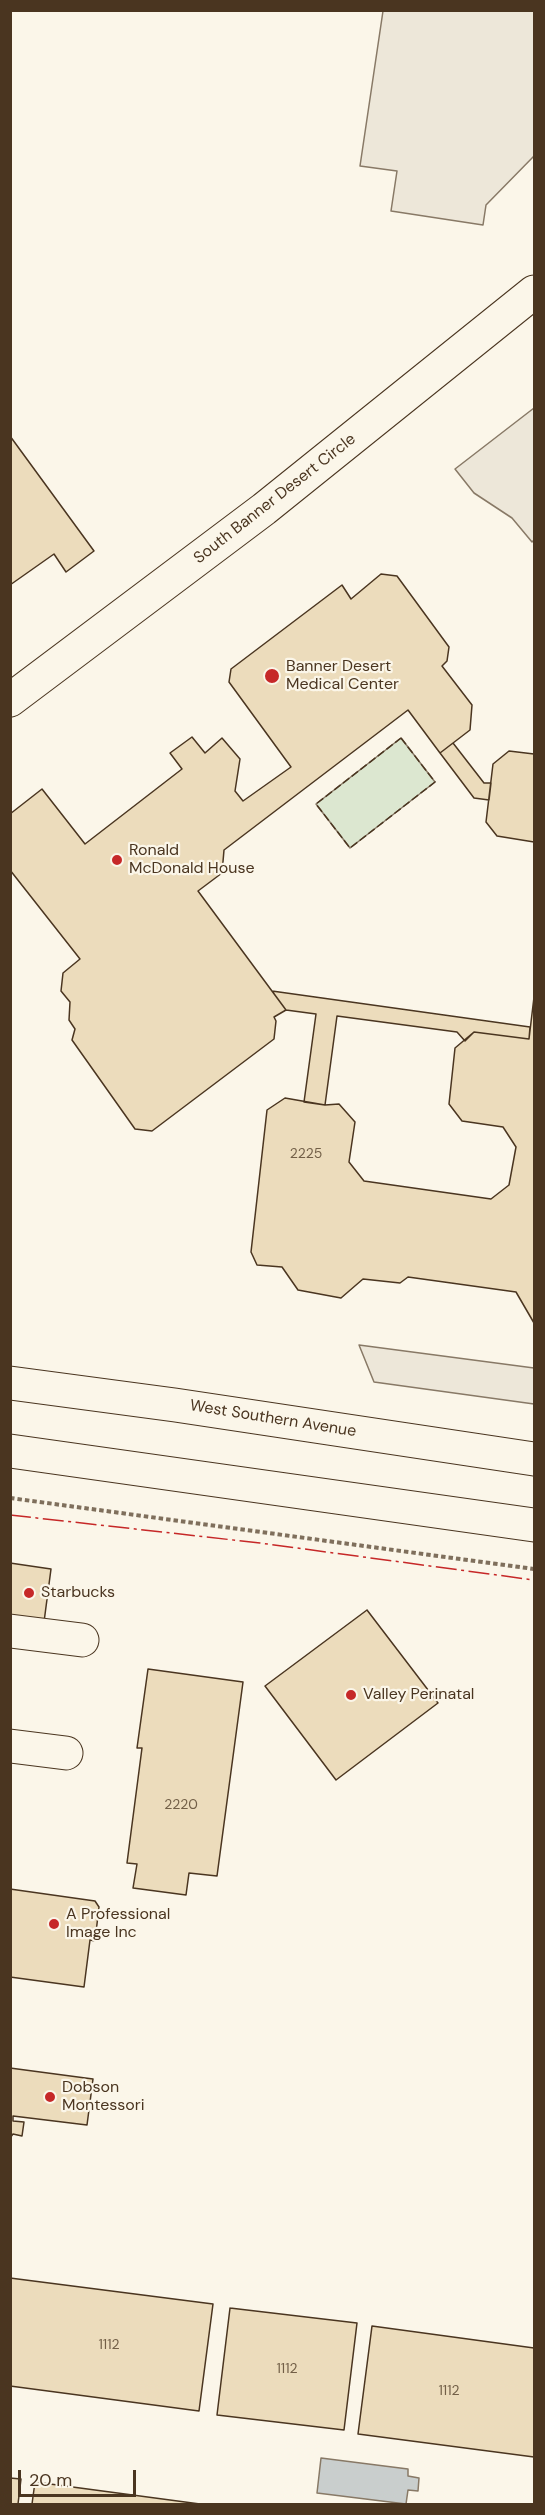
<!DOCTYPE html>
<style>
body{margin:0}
#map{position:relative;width:545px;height:2515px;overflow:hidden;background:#fbf6e9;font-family:"DM Sans",sans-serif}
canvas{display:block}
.frame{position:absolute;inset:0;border:12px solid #4a3520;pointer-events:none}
.scale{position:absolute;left:18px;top:2470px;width:118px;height:27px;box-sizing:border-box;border:3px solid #4a3520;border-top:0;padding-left:8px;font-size:18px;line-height:21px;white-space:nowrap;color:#4a3520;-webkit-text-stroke:4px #fbf6e9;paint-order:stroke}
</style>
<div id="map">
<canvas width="545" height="2515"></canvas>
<div class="frame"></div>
<div class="scale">20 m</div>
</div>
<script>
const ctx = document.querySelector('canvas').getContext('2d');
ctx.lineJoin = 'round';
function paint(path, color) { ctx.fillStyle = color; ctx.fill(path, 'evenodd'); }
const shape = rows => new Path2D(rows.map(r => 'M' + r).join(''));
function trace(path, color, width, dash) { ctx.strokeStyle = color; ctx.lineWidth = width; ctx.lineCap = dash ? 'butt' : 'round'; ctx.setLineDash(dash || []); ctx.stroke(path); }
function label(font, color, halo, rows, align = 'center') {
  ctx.font = font + ' "DM Sans",sans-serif'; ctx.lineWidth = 4.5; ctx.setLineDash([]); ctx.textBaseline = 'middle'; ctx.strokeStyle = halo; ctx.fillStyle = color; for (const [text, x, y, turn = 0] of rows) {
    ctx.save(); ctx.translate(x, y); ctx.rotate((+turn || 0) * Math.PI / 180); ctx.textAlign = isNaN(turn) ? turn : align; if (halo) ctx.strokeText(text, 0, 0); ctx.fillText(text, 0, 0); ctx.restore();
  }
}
const green = shape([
 [401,738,435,782,350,848,316,804,401,738]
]);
paint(green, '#dce7d0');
trace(green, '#887966', 1.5);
const parking = shape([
 [383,11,534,11,534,156,486,205,483,225,391,211,397,171,360,166,383,11],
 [534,408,534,540,532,542,512,518,474,493,455,469,534,408],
 [359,1345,534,1368,534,1404,374,1382,359,1345]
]);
paint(parking, '#ede7d9');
trace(parking, '#887966', 1.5);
const water = shape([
 [321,2458,408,2469,408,2476,419,2478,418,2491,408,2490,406,2504,317,2493,321,2458]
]);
paint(water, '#c9cecd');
trace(water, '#887966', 1.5);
const building = shape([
 [10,436,94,551,66,572,54,554,10,585,10,436],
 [381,574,397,576,449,647,447,661,442,666,472,705,470,730,440,753,408,710,224,850,222,873,198,891,286,1010,274,1017,276,1021,274,1039,152,1131,135,1129,72,1040,75,1029,69,1020,70,1002,61,991,63,973,80,959,10,870,10,814,42,789,85,844,182,769,170,753,192,737,205,753,222,738,240,759,235,791,243,801,291,767,229,682,231,669,342,585,351,599,381,574],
 [453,743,484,783,491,783,489,800,474,798,440,753,453,743],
 [509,751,534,754,534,842,497,836,486,822,493,764,509,751],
 [272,991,530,1027,529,1039,474,1032,465,1041,457,1032,337,1016,325,1105,304,1102,316,1014,286,1010,272,991],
 [534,997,534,1323,516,1292,408,1277,400,1283,363,1279,341,1298,298,1290,282,1267,257,1265,251,1252,267,1110,285,1098,325,1105,339,1104,355,1122,349,1162,364,1181,491,1199,509,1185,516,1147,503,1127,462,1121,449,1104,455,1048,474,1032,529,1039,534,997],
 [10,1563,51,1569,44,1622,10,1618,10,1563],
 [367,1610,438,1703,336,1780,265,1686,367,1610],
 [148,1669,243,1682,217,1876,189,1873,186,1895,133,1888,137,1864,127,1863,142,1748,137,1748,148,1669],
 [10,1889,95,1901,99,1907,95,1941,90,1940,84,1987,10,1977,10,1889],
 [10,2068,93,2079,87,2125,13,2116,13,2121,24,2122,22,2136,13,2134,10,2138,10,2068],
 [10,2278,213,2304,199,2411,10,2386,10,2278],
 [230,2308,357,2323,344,2430,217,2415,230,2308],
 [372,2326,534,2348,534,2457,358,2434,372,2326],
 [10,2478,21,2479,18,2504,10,2504,10,2478],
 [35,2482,200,2504,32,2504,35,2482]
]);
paint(building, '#ecdcbc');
trace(building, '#4a3520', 1.5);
const minor = shape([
 [10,700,264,509,534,292],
 [10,1631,82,1640],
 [10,1746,66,1753]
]);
const major = shape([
 [10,1383,175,1405,534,1459],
 [10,1451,534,1525]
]);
trace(minor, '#4a3520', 35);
trace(major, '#4a3520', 35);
trace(shape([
 [10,1498,534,1569]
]), '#7f6f5c', 4, [4.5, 3]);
trace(minor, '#fbf6e9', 33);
trace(major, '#fbf6e9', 33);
trace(shape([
 [401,738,435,782,350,848,316,804,401,738]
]), '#4a3520', 1.5, [8, 3]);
trace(shape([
 [10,1515,260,1543,534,1580]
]), '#c62828', 1.5, [21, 4.5, 3, 4.5]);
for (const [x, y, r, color] of [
 [272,676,8,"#c62828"],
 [117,860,6,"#c62828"],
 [29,1593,6,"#c62828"],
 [351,1695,6,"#c62828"],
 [54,1924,6,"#c62828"],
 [50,2097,6,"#c62828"]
]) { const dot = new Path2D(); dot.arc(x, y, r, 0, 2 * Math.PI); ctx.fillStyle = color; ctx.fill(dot); trace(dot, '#fbf6e9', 2); }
label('14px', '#725f47', null, [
 ["2225",306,1154],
 ["2220",181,1805],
 ["1112",109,2345],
 ["1112",287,2369],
 ["1112",449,2391]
]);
label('16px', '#4a3520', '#fbf6e9', [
 ["South Banner Desert Circle",275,499,-38],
 ["West Southern Avenue",273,1419,9]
]);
label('16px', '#4a3520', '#fbf6e9', [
 ["Banner Desert",286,667],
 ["Medical Center",286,685],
 ["Ronald",129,851],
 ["McDonald House",129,869],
 ["Starbucks",41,1593],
 ["Valley Perinatal",363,1695],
 ["A Professional",66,1915],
 ["Image Inc",66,1933],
 ["Dobson",62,2088],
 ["Montessori",62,2106]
], 'left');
</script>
